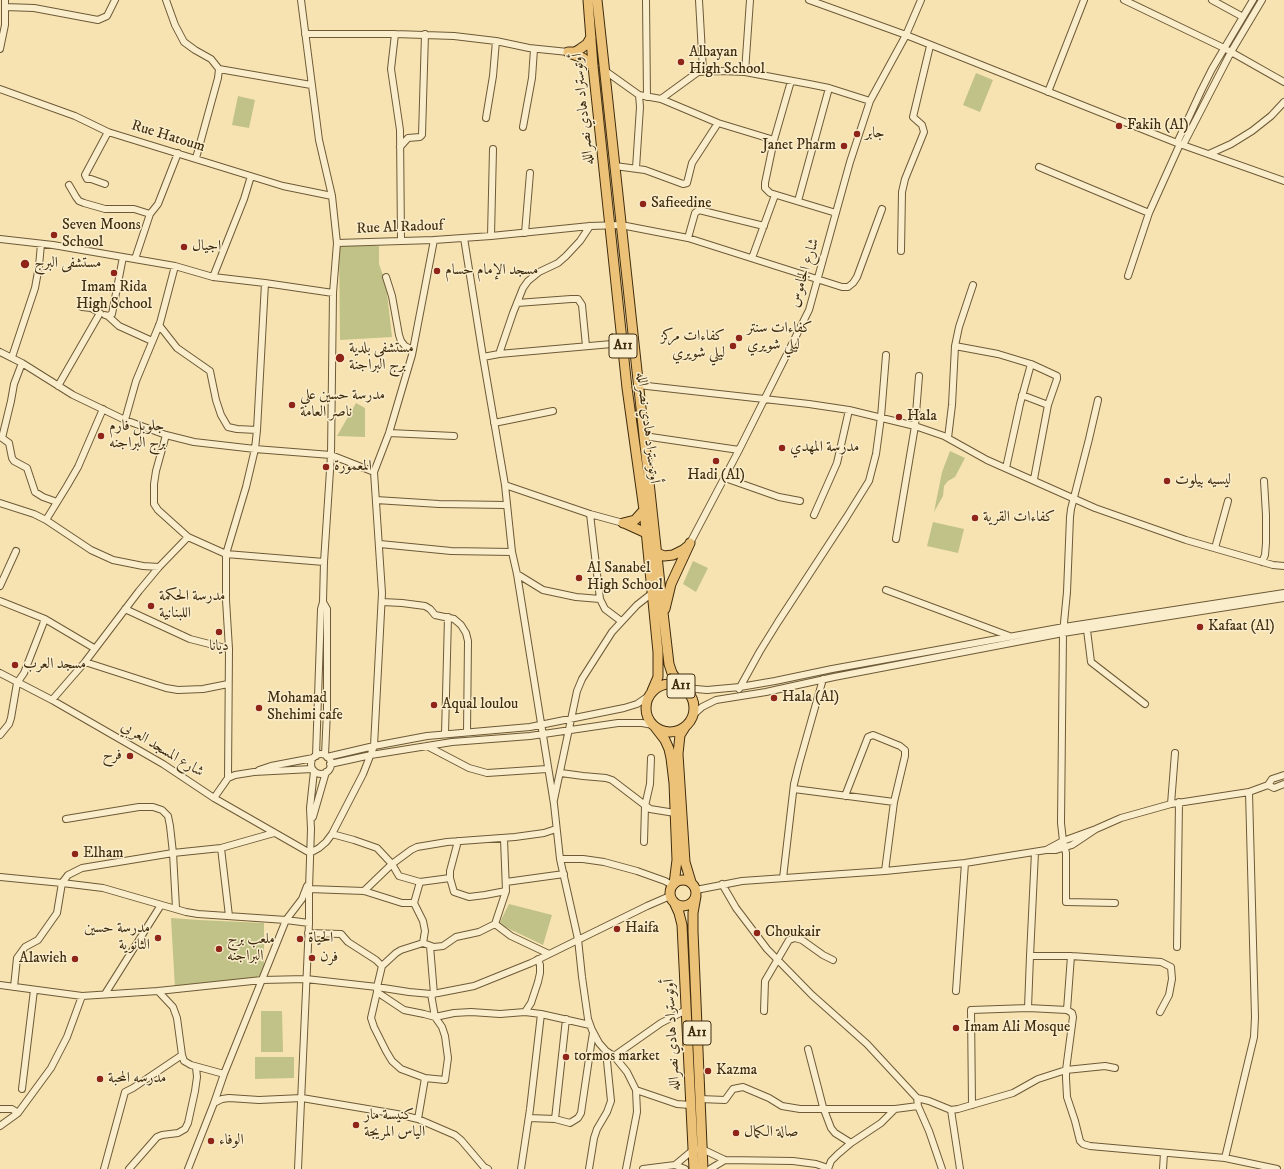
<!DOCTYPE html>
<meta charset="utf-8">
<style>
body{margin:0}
canvas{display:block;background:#f6e3b1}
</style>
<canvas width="1284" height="1169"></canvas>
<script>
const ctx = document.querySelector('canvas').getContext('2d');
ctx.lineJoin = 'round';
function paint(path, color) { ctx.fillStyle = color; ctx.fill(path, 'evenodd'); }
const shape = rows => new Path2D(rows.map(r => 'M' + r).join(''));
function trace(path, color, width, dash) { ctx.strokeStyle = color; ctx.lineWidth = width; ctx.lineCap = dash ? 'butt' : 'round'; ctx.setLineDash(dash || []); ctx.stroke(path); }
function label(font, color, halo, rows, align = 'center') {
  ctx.font = font + ' "IM FELL DW Pica",Amiri,serif'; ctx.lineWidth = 3; ctx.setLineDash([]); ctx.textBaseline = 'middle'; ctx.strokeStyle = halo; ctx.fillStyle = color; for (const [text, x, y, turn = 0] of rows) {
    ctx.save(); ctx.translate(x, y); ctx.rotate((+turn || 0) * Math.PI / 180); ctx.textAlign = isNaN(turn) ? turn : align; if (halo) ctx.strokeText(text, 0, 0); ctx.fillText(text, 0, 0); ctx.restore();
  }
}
paint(shape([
 [976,73,993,80,980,112,963,105],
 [238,96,255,100,249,128,232,125],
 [339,246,379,246,379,264,386,284,392,337,340,340],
 [356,403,365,408,365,437,337,436],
 [950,451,965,458,955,477,948,481,944,486,943,496,934,512,942,472],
 [933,522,964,529,958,553,927,546],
 [693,561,708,568,696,592,683,584],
 [509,904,552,915,543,945,499,924],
 [171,918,199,920,264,923,264,976,193,986,175,988],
 [261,1011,282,1011,283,1052,261,1052],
 [255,1057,294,1057,294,1078,255,1079]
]), '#c1c288');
const minor = shape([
 [166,0,175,25,184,42,195,50,211,59,219,69,218,78,196,158],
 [301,0,319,140,332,196,337,243,333,293,331,455,324,562,323,602,321,609,316,756],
 [646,0,647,97],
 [699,0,703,71],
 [809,0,906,35,1177,143,1284,181],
 [1124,0,1224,48,1284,82],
 [1212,0,1243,17],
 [5,7,34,8,98,20,107,16,115,0],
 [305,34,395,34,454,36,496,41,529,48,568,52],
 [395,34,391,69,400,130,401,241],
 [0,49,5,25,5,0],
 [219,69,311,85],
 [604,70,639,95,661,99,718,123,774,140],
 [745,72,750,0],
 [791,81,774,140,765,183,765,188,770,193,836,213],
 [0,89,75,116,108,132,283,186,332,196],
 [1048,92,1084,0],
 [661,99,698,72,720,71,745,72,809,84,829,88,870,101],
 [486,118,493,76,496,41],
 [523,127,532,78,534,49],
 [1177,143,1201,91,1212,69,1253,0],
 [1183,145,1231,52,1262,0],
 [400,147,408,138,420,137,422,135,425,34],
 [1209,154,1231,144,1252,131,1271,116,1284,102],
 [615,166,645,170,683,184,687,183,692,163,718,123],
 [1039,167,1149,213],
 [636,168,640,107,639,95],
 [105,184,91,179,87,179,85,175,108,132],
 [69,185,76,197,79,201,84,203,105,209,134,209,150,214],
 [798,201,829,88],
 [525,233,530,173],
 [491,236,493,149],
 [464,238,483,357,505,485,512,552,517,574,554,804,560,859,578,939,582,977,588,1019,592,1030,599,1043,606,1051,614,1056,627,1072,636,1090,637,1112,626,1169],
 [688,238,695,213,699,210,764,226],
 [0,239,53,245,175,266,213,277,265,283,333,293],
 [337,243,434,240,491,236,590,226,621,225,688,238,842,287,848,287,853,283,857,277,882,209],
 [901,251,902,192,905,179,924,132,922,125,913,117,930,46],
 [752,258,775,195],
 [135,259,150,214,158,204,178,153],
 [1128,276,1149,213,1180,144],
 [213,277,244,199,251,176],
 [386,277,392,296,399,335,401,341,405,346,413,350],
 [517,303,571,299,578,299,582,305,586,346],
 [105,315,108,316,119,326,152,341],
 [108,316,112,314,123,257],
 [159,325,177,348,210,371,216,400,221,415,228,427,237,429,257,430],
 [955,346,998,354,1031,364,1057,376,1057,379,1048,405,1034,479],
 [0,352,22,363,73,395,125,420,166,435,194,442,255,449,331,455,374,472],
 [499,354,623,343],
 [12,357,35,288,39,266,41,244],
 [483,357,499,354,513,313,523,288,528,281,539,272,558,263,566,256,580,241,590,226],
 [638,385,809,404,849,410,915,426,944,436,987,460,1095,508,1186,540,1273,565,1284,566],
 [58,386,100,313,91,308,82,307],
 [1022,395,1048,405],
 [1098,400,1089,439,1071,509,1070,517,1067,592,1063,633,1061,823,1063,841,1066,853,1066,902,1115,903],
 [125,420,136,381,160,323,175,266],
 [494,423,553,411],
 [389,433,454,436],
 [166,435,156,471,154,484,154,504,158,510,188,537,226,554,324,562],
 [644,436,739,450],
 [0,437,2,438,11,401,14,384,22,363],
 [2,438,9,443,12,458,14,461,27,468,35,492,43,497,57,502],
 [948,438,952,405,955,346,959,327,973,285],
 [1006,468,1020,404,1031,364],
 [725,478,779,497,800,501],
 [505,485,590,514,623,523],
 [376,500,439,504,506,505],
 [0,503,34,514,46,520,91,550,113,560,143,566,159,567],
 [590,514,600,599,605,609,621,621],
 [814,515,837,463,849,410],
 [46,520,67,486,78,467,103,409],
 [896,539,915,426,919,376],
 [690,543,739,450,809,310,850,162,870,101,906,35,921,0],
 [380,544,451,551,512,552],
 [1215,548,1228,501],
 [1262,562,1265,555,1266,543,1266,515,1264,481],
 [517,574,543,590,576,597,600,599],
 [0,586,16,551],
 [886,590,1012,637],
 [0,601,45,619,94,648],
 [323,602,327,609,327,711,325,755],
 [382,602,402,603,425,606,430,609,435,615,454,619,461,625,466,633,468,641,467,732],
 [125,609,190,639,229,649],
 [1087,630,1091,662,1145,704],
 [85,662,166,688,178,690,203,689,228,684],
 [0,673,52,700,163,764,214,798,310,853,319,848,326,842,332,834,363,774,374,746,382,593,374,472,389,433,412,355,434,240],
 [685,688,707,690,740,687,775,681,832,669,1064,627,1284,593],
 [739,689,760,651,778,622,846,518,869,481,876,454,881,417,886,355],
 [52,700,85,662,139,591,159,567,188,537],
 [692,716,702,707,716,700,766,692,834,677,1063,633,1284,598],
 [445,734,448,617],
 [0,735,9,724,11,718,17,683,24,673,45,619],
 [427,746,469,768,487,773,547,769],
 '311 764a10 10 0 1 1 20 0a10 10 0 1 1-20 0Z',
 [327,757,374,746,427,736,530,727,624,708,637,704,650,695],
 [330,764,371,755,452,742,530,736,618,723,642,723,653,725],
 [259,770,271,766,313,758],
 [561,773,583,776,606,778,612,780,650,809,675,813],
 [228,778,229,649,226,600,226,554,246,487,255,449,257,430,265,283],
 [1268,785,1274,788,1284,784],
 [794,789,894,802],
 [845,796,868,737,873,735,900,746,905,750,905,756,894,802,885,871],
 [214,798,228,778,235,775,254,772,312,769],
 [554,800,577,691,582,679,612,632,637,605,651,594],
 [1171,804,1175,753],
 [313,817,326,772],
 [66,819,139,807,153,807,162,810,168,816,170,826,173,853,176,908],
 [332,834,354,840,377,848,392,864,399,876,420,882],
 [504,839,506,891,495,924,479,932,456,937,443,946,434,947,423,943,401,950,396,953,382,966,377,987,377,992,404,1010,424,1014,435,1017,454,1013,471,1012,500,1014,525,1012,541,1014,590,1025],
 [644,842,645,806,650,784,651,758],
 [221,848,229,916],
 [1048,849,1063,841,1096,829,1121,818,1171,804,1249,792,1268,785,1272,779,1284,775],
 [1035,852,1030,956,1028,1008,1067,1010,1072,1013,1073,1017,1066,1070,1066,1078,1067,1097,1075,1121,1080,1141,1083,1144,1090,1146,1225,1158,1277,1169],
 [560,859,583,859,604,862,637,871,665,881,672,885],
 [0,877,62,883,103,888,186,912,198,914,286,920,309,923],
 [450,878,450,871,458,841],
 [783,878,794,784,799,764,823,679],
 [506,882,564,874],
 [722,884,736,908,767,949,812,995,867,1044,917,1098,918,1106,929,1131,942,1169],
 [309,889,364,891,402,903,414,903],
 [696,890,742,881,885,871,965,863,1046,850,1056,850,1072,845,1096,829],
 [364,891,392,864,411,850,417,847,447,842,515,837,544,833,556,829],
 [495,924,511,936,549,954],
 [308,933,341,934,348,942,376,960,382,966],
 [423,943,425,931,423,921,414,903,420,882,450,878,454,892,469,897,485,895,506,891],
 [430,946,434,994],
 [1177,947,1179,802],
 [1030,956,1071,956,1161,962,1171,967,1172,979,1169,995,1160,1012],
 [0,985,82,996,158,991,262,980,306,979,377,987,409,992,431,994,438,993,474,986,531,963,647,906,670,896],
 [14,987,17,958,25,947,38,940,57,913,62,883,68,875,82,868,173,853,221,848,274,833],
 [158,991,173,1007,177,1018,182,1055],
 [956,991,965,863],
 [377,992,371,1018,374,1027,386,1051,392,1061,401,1069,425,1078],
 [105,994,161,905],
 [1067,1010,1071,956],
 [764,1011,765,981,789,940,795,938,802,940,823,955,833,960],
 [525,1012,531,1003,538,982,540,973,540,965,538,959],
 [808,1049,823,1107,831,1128,835,1133,851,1143],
 [614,1056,661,1023,686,1010],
 [22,1089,34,990],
 [636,1090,677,1104,690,1105],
 [917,1098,929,1101,951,1110,958,1109,1013,1093,1038,1079,1066,1070,1105,1066,1115,1068],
 [700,1099,725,1100,733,1089,743,1087,769,1098,782,1106,800,1109,895,1109],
 [214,1103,222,1099,229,1098,259,1100,302,1098,397,1114,418,1119,455,1135,461,1140,484,1167,488,1169],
 [972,1105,971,1010,1028,1008],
 [0,1109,12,1109,18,1113],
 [951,1110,960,1169],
 [529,1118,555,1119,570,1123,578,1118,581,1113,591,1045,593,1033],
 [418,1119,425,1078,445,1080,448,1058,445,1036,442,1027,435,1017,431,994],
 [555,1119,566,1019],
 [0,1126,18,1113,51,1068,67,1037,82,996],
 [1225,1158,1254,1037,1255,1017,1249,792],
 [675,1165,693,1150,702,1149,725,1160,793,1161,816,1164,828,1168],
 [104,1169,125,1092,133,1088,182,1055,184,1061,191,1065,224,1074],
 [129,1169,157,1137,162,1135,178,1133,185,1129,188,1123,195,1091,197,1077,196,1067],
 [188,1169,214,1103,224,1074,286,920,302,899,307,886],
 [298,1169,309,923,309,889,311,829,310,808,314,771],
 [521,1169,530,1109,541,1014],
 [589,1169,594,1138,597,1129,607,1112,611,1101,606,1051],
 [643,1169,675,1165,685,1169],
 [710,1169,725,1160],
 [828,1169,831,1161,838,1154,851,1143,881,1123,895,1109,918,1106],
 [1163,1169,1164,1153]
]);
const highway = shape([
 [588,0,593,66,627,388,644,510,658,652,658,677,652,691],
 [597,0,664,621,669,664,672,673,681,686],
 [568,52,575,52,580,49,587,44,591,37],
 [569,53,583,58,593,66],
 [623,523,635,520,644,510],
 [624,523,646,533],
 [657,553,664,556,673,555,683,550,688,546],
 [665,609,671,584,690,543],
 '646 708a24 24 0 1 1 48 0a24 24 0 1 1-48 0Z',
 [655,727,665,740,669,749,671,758,674,783,677,860,674,884],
 [685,727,680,735,678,754,685,862,691,882],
 '670 893a13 13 0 1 1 26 0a13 13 0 1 1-26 0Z',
 [696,896,693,913,693,931,703,1169],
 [674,902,679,913,682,925,694,1169]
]);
trace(minor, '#6e5a37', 8);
trace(highway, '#402c0e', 11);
trace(minor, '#f9edcc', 6);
trace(highway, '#ebc278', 9);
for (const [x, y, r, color] of [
 [681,62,4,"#8f2418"],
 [1119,126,4,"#8f2418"],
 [857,134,4,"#8f2418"],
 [844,146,4,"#8f2418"],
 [643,204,4,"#8f2418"],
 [54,235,4,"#8f2418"],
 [184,247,4,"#8f2418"],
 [25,264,5,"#8f2418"],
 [437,271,4,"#8f2418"],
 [114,273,4,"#8f2418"],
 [739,338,4,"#8f2418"],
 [733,346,4,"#8f2418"],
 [340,358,5,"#8f2418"],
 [292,405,4,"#8f2418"],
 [899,417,4,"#8f2418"],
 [101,436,4,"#8f2418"],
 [782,448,4,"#8f2418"],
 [716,461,4,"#8f2418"],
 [326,467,4,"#8f2418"],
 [1167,481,4,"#8f2418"],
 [975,518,4,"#8f2418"],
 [579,578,4,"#8f2418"],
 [151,606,4,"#8f2418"],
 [1200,627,4,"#8f2418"],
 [219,632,4,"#8f2418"],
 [15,665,4,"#8f2418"],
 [774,698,4,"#8f2418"],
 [434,705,4,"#8f2418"],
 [259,708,4,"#8f2418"],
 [130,756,4,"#8f2418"],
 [75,854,4,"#8f2418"],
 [617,929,4,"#8f2418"],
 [757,933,4,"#8f2418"],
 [158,938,4,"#8f2418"],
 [300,939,4,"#8f2418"],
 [219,949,4,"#8f2418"],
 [312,958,4,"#8f2418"],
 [75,959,4,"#8f2418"],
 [956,1028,4,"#8f2418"],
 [566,1057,4,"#8f2418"],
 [708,1071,4,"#8f2418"],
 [100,1079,4,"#8f2418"],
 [356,1125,4,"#8f2418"],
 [736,1133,4,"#8f2418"],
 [211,1141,4,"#8f2418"]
]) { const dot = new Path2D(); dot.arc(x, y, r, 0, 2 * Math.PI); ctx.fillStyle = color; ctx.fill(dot); trace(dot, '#f9edcc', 1.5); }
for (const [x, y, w] of [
 [623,346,28],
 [681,686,28],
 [697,1033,28]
]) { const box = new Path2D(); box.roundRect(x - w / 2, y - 12, w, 24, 3); ctx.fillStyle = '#f9edcc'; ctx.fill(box); trace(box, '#402c0e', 1); }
label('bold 14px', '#402c0e', null, [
 ["A11",623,346],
 ["A11",681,686],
 ["A11",697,1033]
]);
label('15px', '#402c0e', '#f9edcc', [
 ["Albayan",689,53],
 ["High School",689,70],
 ["Fakih (Al)",1127,126],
 ["جابر",865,134],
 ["Janet Pharm",836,146,"right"],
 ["Safieedine",651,204],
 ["Seven Moons",62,226],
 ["School",62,243],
 ["اجيال",192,247],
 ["مستشفى البرج",34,264],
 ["مسجد الإمام حسام",445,271],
 ["Imam Rida",114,288,"center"],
 ["High School",114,305,"center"],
 ["كفاءات سنتر",747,329],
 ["ليلي شويري",747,346],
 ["كفاءات مركز",725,337,"right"],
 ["ليلي شويري",725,354,"right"],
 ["مستشفی بلدیة",349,349],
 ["برج البراجنة",349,366],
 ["مدرسة حسين علي",300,396],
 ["ناصر العامة",300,413],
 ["Hala",907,417],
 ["جلوبل فارم",109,427],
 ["برج البراجنه",109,444],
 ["مدرسة المهدي",790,448],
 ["المعمورة",334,467],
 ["Hadi (Al)",716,476,"center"],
 ["ليسيه بيلوت",1175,481],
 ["كفاءات القرية",983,518],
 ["Al Sanabel",587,569],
 ["High School",587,586],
 ["مدرسة الحكمة",159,597],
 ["اللبنانية",159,614],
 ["Kafaat (Al)",1208,627],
 ["ديانا",219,647,"center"],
 ["مسجد العرب",23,665],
 ["Hala (Al)",782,698],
 ["Mohamad",267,699],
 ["Shehimi cafe",267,716],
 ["Aqual loulou",442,705],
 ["فرح",122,756,"right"],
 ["Elham",83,854],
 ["مدرسة حسين",150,929,"right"],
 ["الثانوية",150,946,"right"],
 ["Haifa",625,929],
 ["Choukair",765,933],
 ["الحياة",308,939],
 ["ملعب برج",227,940],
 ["البراجنه",227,957],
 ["فرن",320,958],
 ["Alawieh",67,959,"right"],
 ["Imam Ali Mosque",964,1028],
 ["tormos market",574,1057],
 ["Kazma",716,1071],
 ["مدرسه المحبة",108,1079],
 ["كنيسة مار",364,1116],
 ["الياس المريجة",364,1133],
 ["صالة الكمال",744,1133],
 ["الوفاء",219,1141]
], 'left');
label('15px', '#402c0e', '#f9edcc', [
 ["أوتوستراد هادي نصرالله",584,109,-96],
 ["Rue Hatoum",168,137,17],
 ["Rue Al Radouf",400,228,-2],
 ["شارع الجاموس",805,273,-73],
 ["أوتوستراد هادي نصرالله",647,428,83],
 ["شارع المسجد العربي",162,750,31],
 ["أوتوستراد هادي نصرالله",673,1035,-93]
]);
</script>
